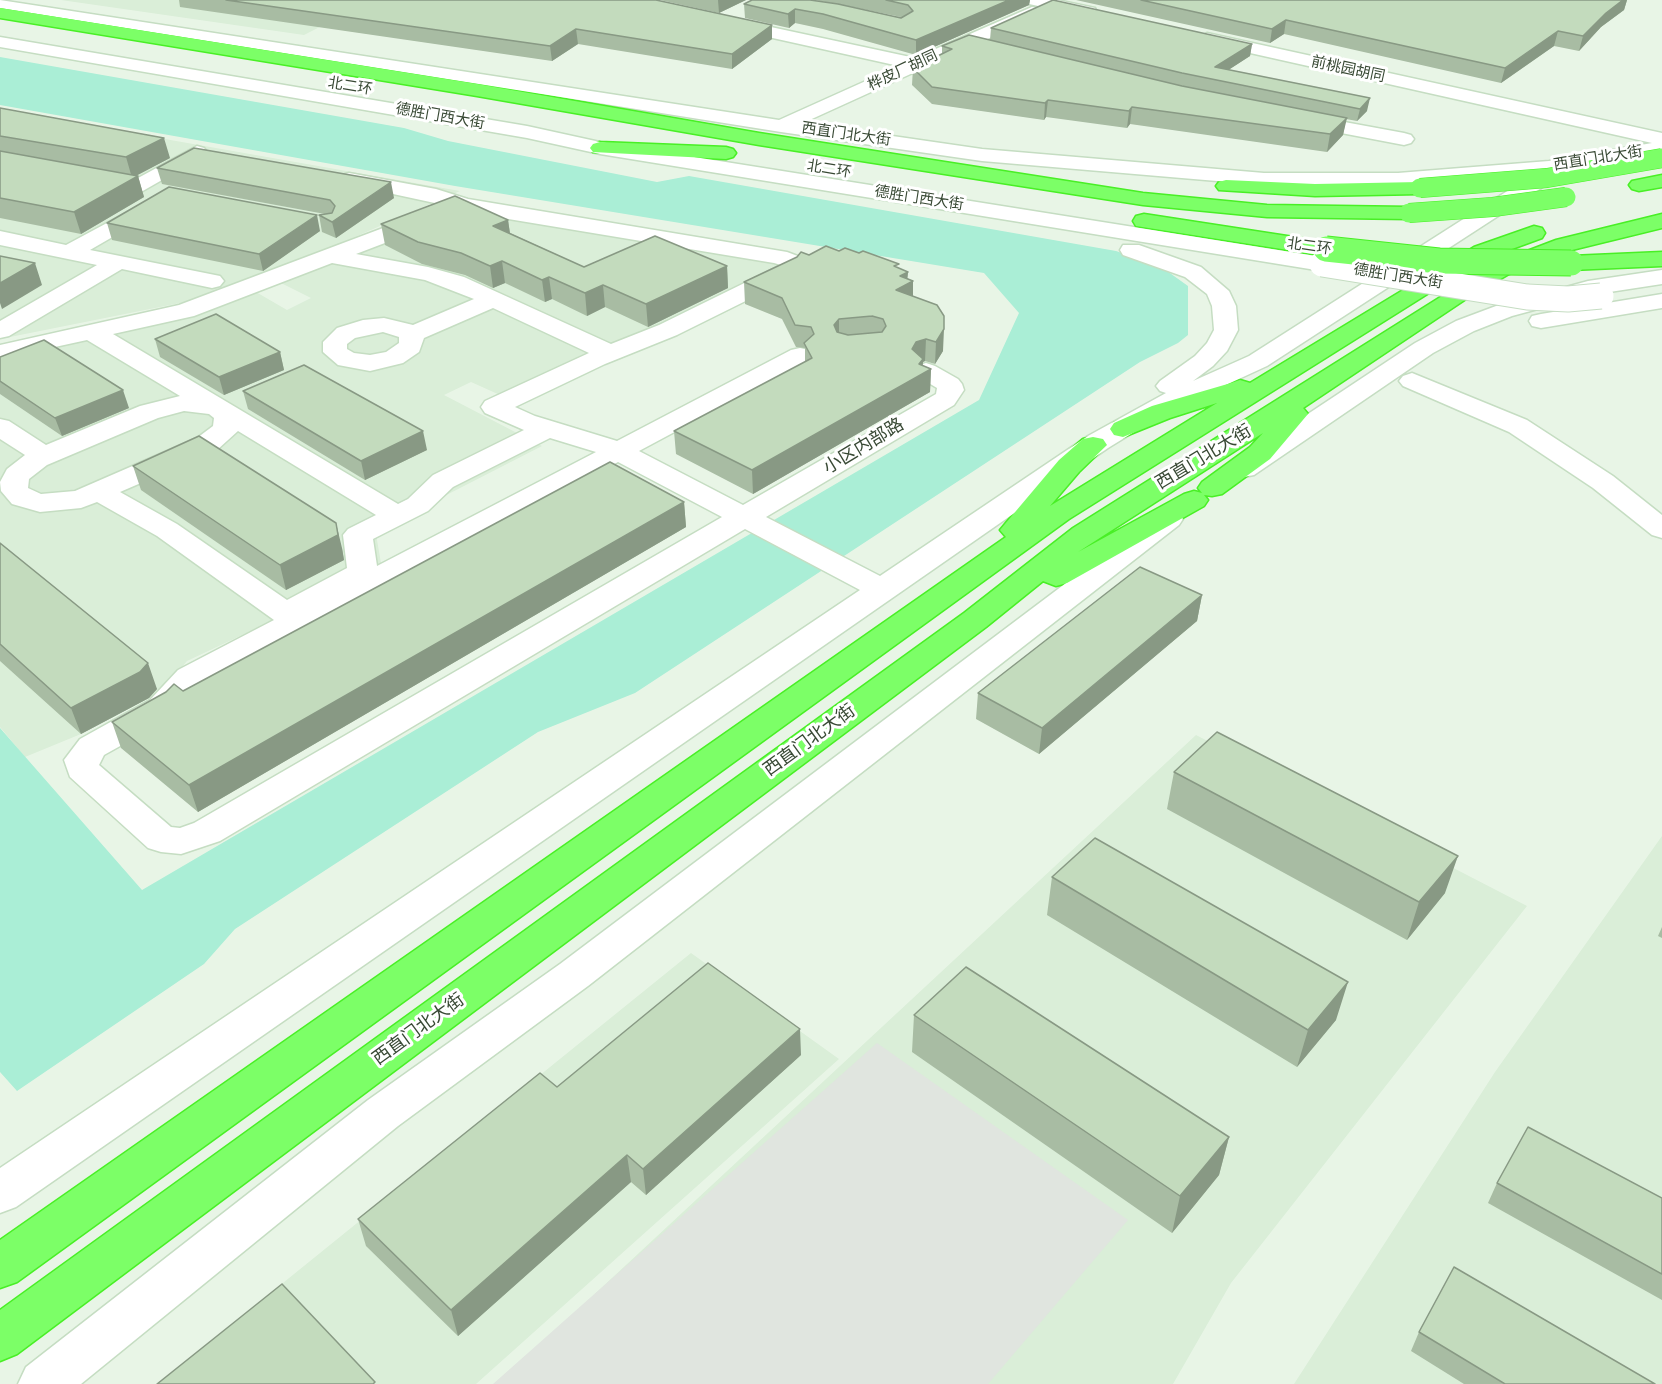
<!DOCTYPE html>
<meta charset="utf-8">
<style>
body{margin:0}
canvas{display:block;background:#e8f5e6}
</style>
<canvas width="1662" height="1384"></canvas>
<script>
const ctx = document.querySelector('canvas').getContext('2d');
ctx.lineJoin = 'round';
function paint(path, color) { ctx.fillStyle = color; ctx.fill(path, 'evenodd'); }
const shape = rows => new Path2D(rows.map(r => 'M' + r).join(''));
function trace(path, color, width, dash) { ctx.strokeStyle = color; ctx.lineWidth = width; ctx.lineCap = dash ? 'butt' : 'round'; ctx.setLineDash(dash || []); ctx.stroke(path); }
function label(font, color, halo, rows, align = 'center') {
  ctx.font = font + ' "Titillium Web","Noto Sans SC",sans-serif'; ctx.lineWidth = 6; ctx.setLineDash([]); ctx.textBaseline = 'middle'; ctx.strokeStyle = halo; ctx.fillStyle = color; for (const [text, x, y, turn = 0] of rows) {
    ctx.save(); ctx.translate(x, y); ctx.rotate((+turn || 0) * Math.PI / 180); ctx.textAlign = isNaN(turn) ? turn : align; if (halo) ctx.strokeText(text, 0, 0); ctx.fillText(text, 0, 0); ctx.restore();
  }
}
paint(shape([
 [61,0,373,0,304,35],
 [0,112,91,126,460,191,268,275,190,301,0,339],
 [464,210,781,263,782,268,654,331,500,395,471,382,444,395,542,446,423,507,376,534,382,569,187,661,161,692,81,734,25,757,0,727,0,357,256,292,287,310,311,298,279,282],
 [1196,735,1527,906,1231,1283,1173,1384,498,1384],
 [1662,836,1662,1384,1294,1384,1495,1072],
 [691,953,839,1059,476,1384,158,1384]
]), '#daeed8');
paint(shape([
 [0,57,404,128,448,141,657,182,689,176,1116,251,1160,266,1188,286,1188,335,1178,343,1140,362,635,693,538,732,235,929,204,964,17,1091,0,1072,0,728,142,890,979,400,1019,313,984,273,455,186,0,105]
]), '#aaeed6');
paint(shape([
 [877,1043,1128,1220,988,1384,493,1384]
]), '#e0e5df');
const minor = shape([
 [0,0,779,120,899,66,723,27,720,23,723,19,729,18,915,58,1032,7,1038,8,1040,12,1038,16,803,123,982,149,1264,173,1398,173,1549,161,1652,143,1201,42,1198,38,1207,33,1662,133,1662,153,1569,170,1267,366,1165,413,1108,448,16,1207,0,1213,0,1168,860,590,745,529,220,841,181,854,161,852,148,848,70,777,64,760,80,739,150,700,178,670,274,620,157,536,97,502,81,508,40,512,12,504,1,491,0,482,7,469,25,455,0,439,0,419,9,421,46,445,140,406,180,396,87,340,0,359,0,345,179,305,444,205,342,183,339,179,342,175,349,173,436,189,468,199,787,252,803,258,806,263,796,276,677,335,605,364,515,407,535,416,617,441,791,350,800,348,809,350,812,355,809,360,639,451,743,505,936,394,937,388,917,376,913,371,917,366,926,363,935,366,958,379,962,384,964,390,954,405,766,517,880,576,1088,436,1166,393,1160,391,1156,386,1160,381,1195,356,1207,343,1214,330,1212,306,1207,294,1185,277,1123,255,1120,250,1123,245,1139,245,1201,267,1229,291,1236,306,1238,330,1227,351,1213,366,1193,381,1249,356,1534,174,1398,185,1264,185,982,161,781,132,0,8,0,0],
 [466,212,774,263,781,265,659,325,611,344,464,277,428,267,356,254,466,212],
 [332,263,425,280,474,299,413,325,384,318,363,320,337,328,323,342,323,352,338,365,370,371,403,363,419,352,424,338,493,308,589,353,485,401,481,407,485,413,524,430,433,475,408,499,398,504,113,334,194,316,332,263],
 [383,332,399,337,399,343,386,352,370,355,354,353,347,349,347,344,355,338,383,332],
 [184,411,209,414,214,418,213,426,197,438,75,491,41,494,28,488,29,479,47,465,158,418,184,411],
 [238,431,376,515,348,529,343,535,347,568,287,600,177,524,120,492,217,450,238,431],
 [550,438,596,452,377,566,373,539,428,511,453,487,550,438],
 [618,462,722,517,194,823,180,828,171,827,99,765,104,755,174,716,202,684,618,462],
 [1027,0,1057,0,1095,8,1097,12,1089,17,1029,4,1027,0],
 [0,37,527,126,600,142,1322,257,1330,259,1333,264,1330,269,1322,271,600,154,527,138,0,47,0,37],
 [1301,114,1404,133,1411,135,1414,139,1411,143,1404,145,1294,124,1291,120,1301,114],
 [197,146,204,148,207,152,204,156,141,192,127,192,124,188,127,184,197,146],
 [146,202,154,203,157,208,154,213,90,250,220,276,224,281,220,286,212,288,122,269,9,336,0,338,0,321,97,265,0,245,0,231,66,245,146,202],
 [1662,270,1662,284,1590,295,1512,316,1474,331,1433,353,1254,475,1244,477,1234,475,1230,469,1234,463,1415,343,1456,321,1496,306,1588,281,1662,270],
 [1662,294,1662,308,1541,328,1532,326,1529,321,1532,316,1541,314,1662,294],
 [1412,373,1527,420,1613,476,1662,515,1662,538,1652,535,1593,488,1509,432,1403,386,1399,381,1403,376,1412,373],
 [1169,510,1179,513,1183,519,1179,525,588,986,398,1126,81,1384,18,1384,26,1367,368,1100,560,964,1159,513,1169,510]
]);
const highway = shape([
 [0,8,477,84,759,133,1143,193,1267,205,1409,207,1417,208,1420,213,1417,218,1409,219,1267,217,1143,205,759,145,477,96,0,18,0,8],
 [600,142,726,147,733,149,736,153,733,157,726,159,593,152,590,148,593,144,600,142],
 [1662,175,1662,187,1639,191,1632,189,1629,185,1632,181,1662,175],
 [1226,180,1315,184,1420,182,1427,184,1430,188,1427,192,1420,194,1315,196,1219,190,1216,186,1219,182,1226,180],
 [1144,214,1326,242,1334,244,1337,249,1334,254,1326,256,1136,226,1133,221,1136,216,1144,214],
 [1662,214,1662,228,1572,250,1509,274,1466,299,1303,408,1308,414,1270,459,1222,494,1212,496,1204,495,1208,500,1204,506,1067,583,1056,586,1043,581,986,627,17,1354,0,1361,0,1310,964,613,1073,528,1493,264,1556,240,1662,214],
 [1263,433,1250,447,1202,482,1198,488,1202,493,1194,491,1184,494,1078,552,1263,433],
 [1534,226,1542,228,1545,233,1542,238,1490,257,1456,276,1069,519,17,1282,0,1288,0,1240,1006,537,1000,530,1005,524,1059,460,1083,439,1093,437,1103,439,1107,445,1079,472,1050,506,1217,403,1170,418,1123,437,1114,435,1110,429,1114,423,1152,406,1231,383,1240,380,1250,383,1474,247,1534,226],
 [1662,252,1662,266,1571,270,1563,268,1560,263,1563,258,1571,256,1662,252]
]);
trace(minor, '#c5ddc2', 3);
trace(highway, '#49ef26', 3);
paint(minor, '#fff');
paint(highway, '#7cff67');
const minorBridge = shape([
 [1322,264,1527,297,1568,299,1601,296]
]);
const highwayBridgeFar1 = shape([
 [1420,188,1547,178,1662,158],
 [1409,213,1493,207,1566,197]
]);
const highwayBridge = shape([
 [1326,249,1439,261,1571,263]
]);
trace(minorBridge, '#c5ddc2', 27, []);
trace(highwayBridgeFar1, '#49ef26', 20, []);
trace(highwayBridge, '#49ef26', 27, []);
trace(minorBridge, '#fff', 25);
trace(highwayBridgeFar1, '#7cff67', 19);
trace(highwayBridge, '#7cff67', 25);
paint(shape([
 [179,0,656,0,772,25,772,39,732,69,578,44,552,61,180,7],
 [660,0,746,0,719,13],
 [813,0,1030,0,1029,5,916,55,823,29,795,23,789,28,745,18,744,4,901,17,838,4],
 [1076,0,1627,0,1624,10,1601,27,1579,51,1554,46,1501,83,1284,34,1270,43],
 [991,28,1252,44,1250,56,1228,70,1367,111,1357,121,1346,119,1343,135,1327,152,1130,124,1127,128,1046,117,1044,120,932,104,912,85,913,68,942,54,942,46,990,40],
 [0,108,170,158,135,176,138,176,144,197,81,234,0,218],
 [157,168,394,198,336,238,322,232,319,215,325,214,162,184],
 [508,220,510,233,584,267,727,266,728,288,648,327,605,307,587,316,552,299,545,302,505,283,493,288,465,275,422,264,385,245,381,224],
 [107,223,320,231,263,271,112,240],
 [839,251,859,253,908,272,907,278,913,281,913,296,943,351,935,364,925,361,923,362,922,365,931,369,930,392,753,494,676,454,674,431,805,362,805,348,796,347,782,319,745,304,744,282,809,255],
 [155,339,280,352,284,370,224,395,160,357],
 [0,357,129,408,62,436,0,394],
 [243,391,427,450,365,480,248,409],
 [133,466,342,548,344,560,286,590,141,490],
 [684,502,686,527,198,812,121,748,112,722,183,691],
 [0,543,157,689,149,698,81,734,0,661],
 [1202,595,1197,621,1039,754,976,719,978,693],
 [1174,772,1445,893,1407,940,1167,809],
 [1052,877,1336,1020,1297,1067,1047,915],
 [1662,927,1662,938,1658,936],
 [914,1015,1229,1137,1219,1175,1172,1233,912,1052],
 [801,1055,646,1195,631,1182,458,1336,366,1246,358,1219,557,1087],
 [1497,1183,1662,1198,1662,1300,1488,1203],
 [1419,1332,1655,1384,1464,1384,1411,1351]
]), '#a8bca3');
paint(shape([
 [718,0,746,0,719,13],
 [1009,0,1030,0,1029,5,916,55,916,40],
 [1623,0,1627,0,1624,10,1601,27,1579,51,1583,36,1606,13],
 [795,9,795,23,789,28,788,14],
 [1286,20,1284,34,1270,43,1272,29],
 [772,25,772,39,732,69,732,54],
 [576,29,578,44,552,61,550,46],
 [1558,31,1554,46,1501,83,1505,68],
 [1252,44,1250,56,1213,80,1215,67],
 [1370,98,1367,111,1357,121,1360,109],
 [1048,100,1046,117,1044,120,1045,103],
 [1132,107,1130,124,1127,128,1129,111],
 [1347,118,1343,135,1327,152,1330,134],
 [164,138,170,158,132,178,126,157],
 [138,176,144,197,81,234,74,212],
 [391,182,394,198,336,238,332,222],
 [317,215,320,231,263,271,259,254],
 [508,220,511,241,493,226],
 [502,261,505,283,493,288,490,266],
 [35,263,42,285,2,309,0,303,0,283],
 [727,266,728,288,648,327,646,304],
 [908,272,907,284,913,281,913,302,896,290,900,276],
 [549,277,552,299,545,302,542,280],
 [603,285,605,307,587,316,585,293],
 [839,319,839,341,834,325],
 [944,329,943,351,935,364,936,342],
 [926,339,925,361,923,362,922,374,931,369,930,392,753,494,752,470,912,349,916,342],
 [280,352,284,370,224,395,219,377],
 [123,390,129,408,62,436,55,418],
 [423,431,427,450,365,480,361,461],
 [684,502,686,527,198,812,189,785],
 [336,523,342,548,344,560,286,590,280,565],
 [1202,595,1197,621,1039,754,1042,728],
 [148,663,157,689,149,698,81,734,71,708],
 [1458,856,1445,893,1407,940,1419,902],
 [1348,982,1336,1020,1297,1067,1308,1030],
 [800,1029,801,1055,646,1195,643,1169],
 [1229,1137,1219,1175,1172,1233,1180,1196],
 [627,1155,631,1182,458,1336,451,1310]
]), '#889984');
const building = shape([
 [226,0,656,0,772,25,732,54,576,29,550,46,226,0],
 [752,0,810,0,838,4,901,18,913,11,908,5,886,0,1009,0,916,40,823,14,795,9,788,14,744,4,752,0],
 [1053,0,1252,44,1215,67,1370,98,1360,109,1182,73,991,28,1053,0],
 [1141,0,1623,0,1606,13,1583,36,1558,31,1505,68,1286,20,1272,29,1141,0],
 [969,35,1182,86,1347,118,1330,134,1132,107,1129,111,1048,100,1045,103,932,87,913,68,952,49,942,46,969,35],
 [0,108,164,138,126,157,0,136,0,108],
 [194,148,391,182,332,222,319,215,332,213,335,206,330,200,157,168,194,148],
 [0,151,138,176,74,212,0,198,0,151],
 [169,187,317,215,259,254,107,223,169,187],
 [455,196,508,220,493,226,584,267,655,236,727,266,646,304,603,285,585,293,549,277,542,280,502,261,490,266,461,253,418,242,381,224,455,196],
 [826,246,839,251,845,248,859,253,863,251,899,264,894,266,908,272,900,276,913,281,896,290,937,305,944,316,944,329,936,342,926,339,916,342,912,349,923,359,919,364,931,369,752,470,674,431,812,358,804,343,814,334,811,327,795,325,782,298,744,282,797,257,801,252,809,255,826,246],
 [872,316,883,319,886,326,882,332,848,335,837,332,834,325,839,319,872,316],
 [0,256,35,263,0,283,0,256],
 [216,314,280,352,219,377,155,339,216,314],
 [44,340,123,390,55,418,0,381,0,357,44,340],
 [304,365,423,431,361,461,243,391,304,365],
 [199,436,336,523,338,535,280,565,133,466,199,436],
 [610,462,684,502,189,785,112,722,166,692,174,684,183,691,610,462],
 [0,543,148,663,140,672,71,708,0,644,0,543],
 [1140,567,1202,595,1042,728,978,693,1140,567],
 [1217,732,1458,856,1419,902,1174,772,1217,732],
 [1095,838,1348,982,1308,1030,1052,877,1095,838],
 [708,963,800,1029,643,1169,627,1155,451,1310,358,1219,540,1073,557,1087,708,963],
 [966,967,1229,1137,1180,1196,914,1015,966,967],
 [1528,1127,1662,1198,1662,1274,1497,1183,1528,1127],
 [1454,1267,1655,1384,1505,1384,1419,1332,1454,1267],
 [282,1284,375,1382,373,1384,157,1384,282,1284]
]);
paint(building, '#c3dbbd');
trace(building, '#889984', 1.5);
label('15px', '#384934', '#fff', [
 ["前桃园胡同",1348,70,12],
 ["桦皮厂胡同",903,71,-25],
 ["北二环",350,87,9],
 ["德胜门西大街",440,117,10],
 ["西直门北大街",846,135,8],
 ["西直门北大街",1598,159,-9],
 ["北二环",829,170,9],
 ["德胜门西大街",919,199,9],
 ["北二环",1309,247,8],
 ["德胜门西大街",1398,277,9]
]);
label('18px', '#384934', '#fff', [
 ["小区内部路",864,447,-31],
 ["西直门北大街",1204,458,-31],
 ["西直门北大街",810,741,-36],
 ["西直门北大街",419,1030,-36]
]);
</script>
